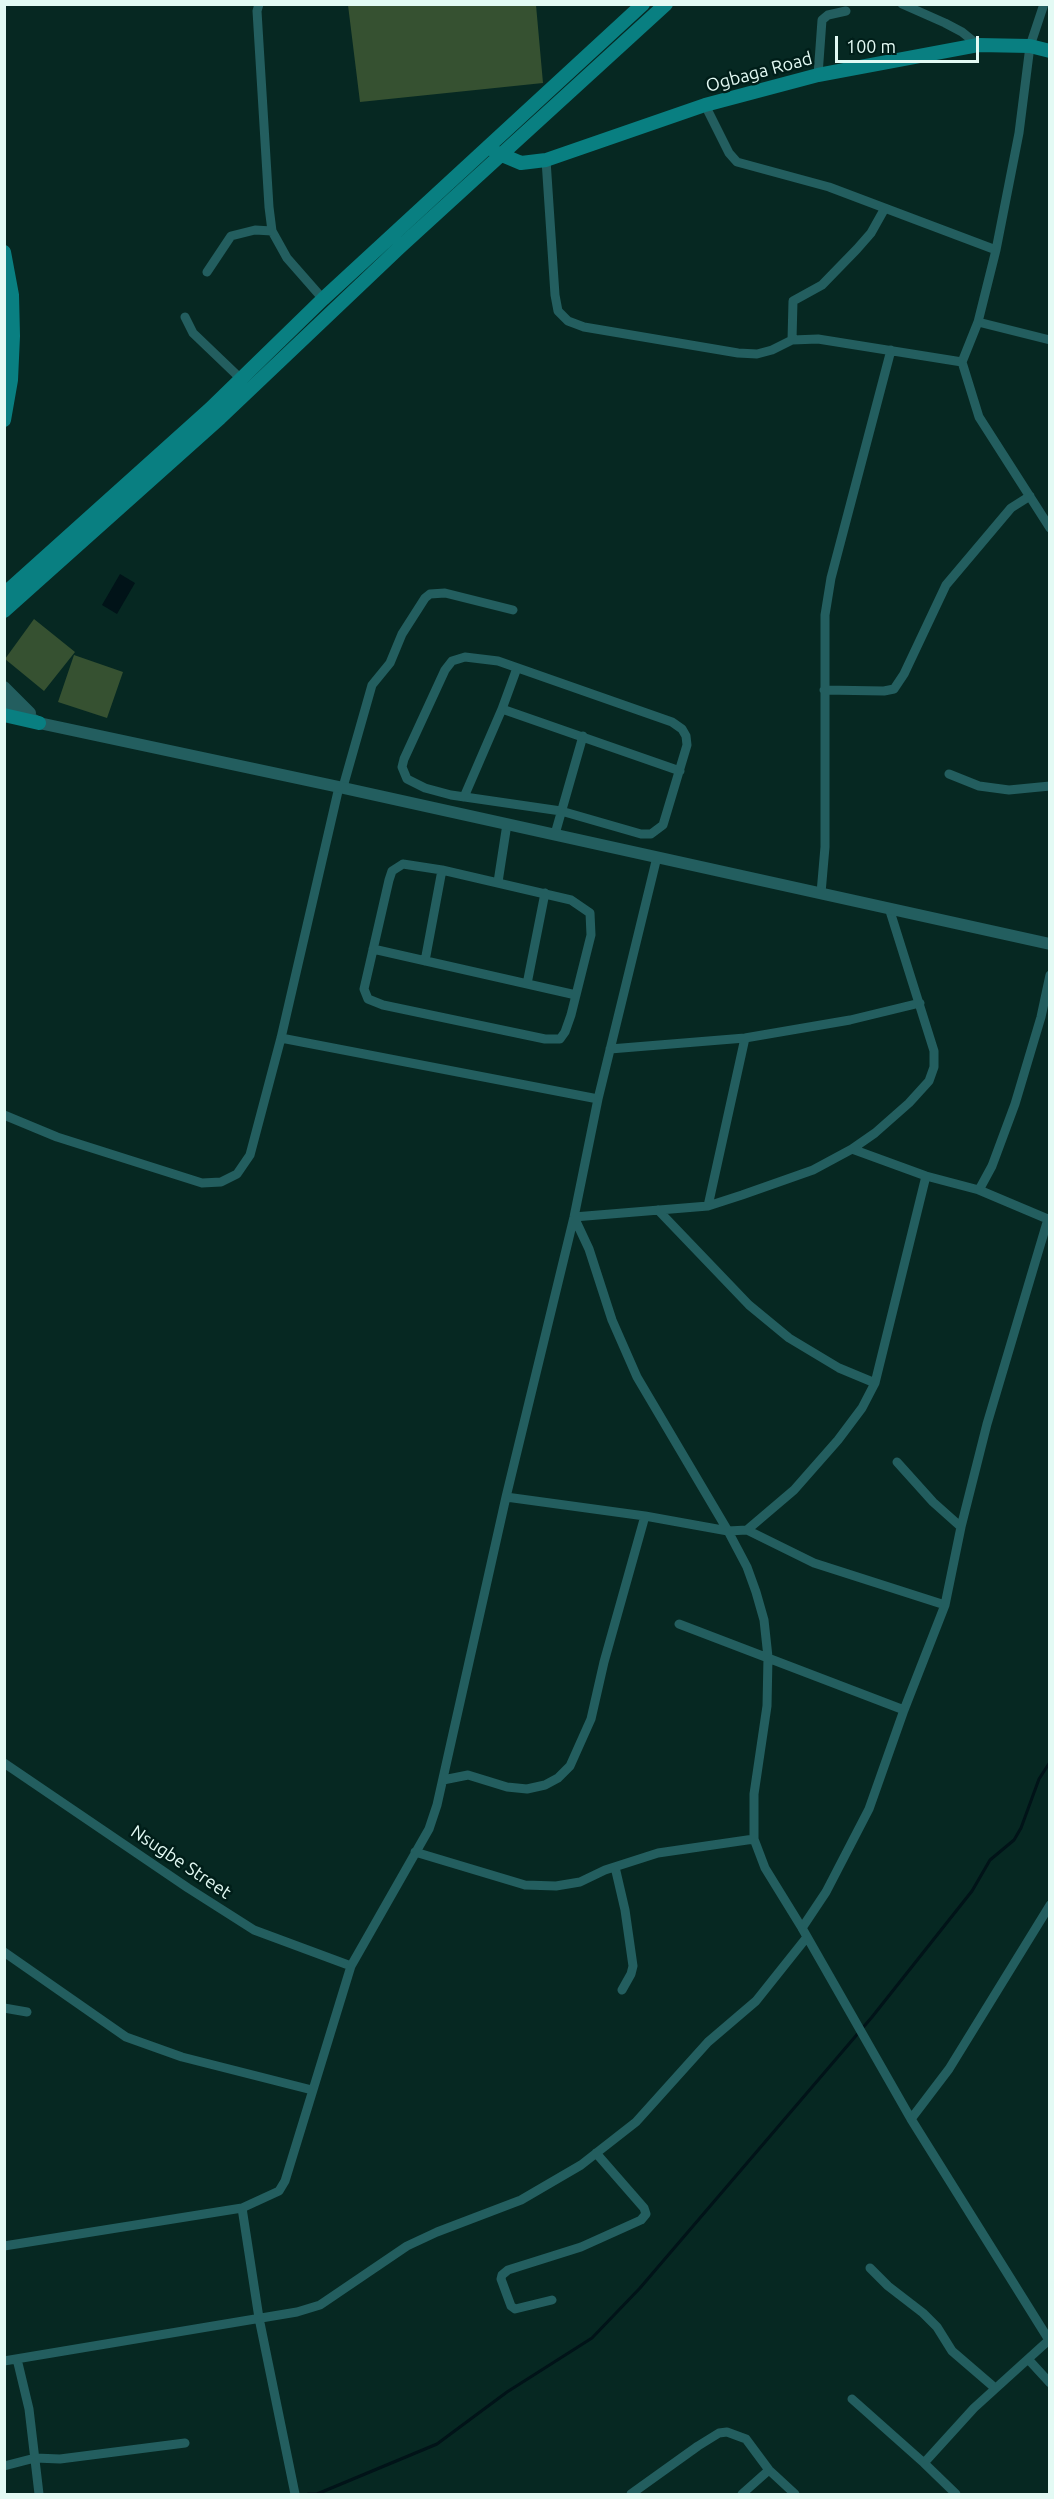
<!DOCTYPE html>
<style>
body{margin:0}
#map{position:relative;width:1054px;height:2499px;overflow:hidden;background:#062822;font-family:Ubuntu,sans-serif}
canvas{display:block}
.frame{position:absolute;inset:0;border:6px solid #e3faf4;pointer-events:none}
.scale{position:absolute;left:835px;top:36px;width:144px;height:27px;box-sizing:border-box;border:3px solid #e3faf4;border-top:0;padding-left:8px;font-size:18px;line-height:21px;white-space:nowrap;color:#e3faf4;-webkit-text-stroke:4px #001e19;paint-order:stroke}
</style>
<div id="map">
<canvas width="1054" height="2499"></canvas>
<div class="frame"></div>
<div class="scale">100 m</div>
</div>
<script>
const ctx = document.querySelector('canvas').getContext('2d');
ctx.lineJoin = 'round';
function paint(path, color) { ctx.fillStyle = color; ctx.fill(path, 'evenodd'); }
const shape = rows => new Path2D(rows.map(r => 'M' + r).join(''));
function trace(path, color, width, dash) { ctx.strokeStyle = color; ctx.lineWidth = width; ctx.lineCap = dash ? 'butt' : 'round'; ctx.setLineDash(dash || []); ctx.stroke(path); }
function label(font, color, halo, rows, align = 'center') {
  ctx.font = font + ' Ubuntu,sans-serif'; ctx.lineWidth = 5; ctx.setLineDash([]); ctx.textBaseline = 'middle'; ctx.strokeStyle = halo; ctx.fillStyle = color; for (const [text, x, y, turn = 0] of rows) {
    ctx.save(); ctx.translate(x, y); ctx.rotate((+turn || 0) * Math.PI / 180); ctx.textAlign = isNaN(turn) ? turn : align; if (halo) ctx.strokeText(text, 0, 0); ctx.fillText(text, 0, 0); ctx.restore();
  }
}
paint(shape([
 [348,5,536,5,543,83,360,102],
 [34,619,75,652,44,691,5,659],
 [74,655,123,672,107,718,58,702]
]), '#365131');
paint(shape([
 [120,574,135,583,117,614,102,605]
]), '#011318');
trace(shape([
 [308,2494,317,2494,437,2444,507,2392,592,2338,640,2288,872,2017,972,1891,990,1860,1014,1840,1021,1828,1039,1779,1050,1762]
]), '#011318', 3);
trace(shape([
 [259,4,257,11,269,207,272,231,287,258,323,299],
 [902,4,945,23,962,32,978,45],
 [1044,4,1030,46,1019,133,996,250,978,322,962,362,979,417,1050,528],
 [818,75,822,20,828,15,846,11],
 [705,105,729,153,737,162,829,187,996,250],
 [546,160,555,295,558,311,568,321,584,327,738,353,757,354,772,350,792,340,818,339,962,362],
 [207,272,231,236,255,230,272,231],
 [185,317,193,333,241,379],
 [978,322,1050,340],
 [792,340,793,301,822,285,857,249,871,233,885,208],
 [465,657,498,661,672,722,682,729,686,736,687,745,663,825,651,834,641,834,561,811,451,795,425,788,407,779,402,767,404,759,445,670,452,661,465,657],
 [824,690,884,691,894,689,904,674,946,585,1011,508,1030,496],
 [502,709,680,771],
 [949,774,979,786,1009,790,1050,786],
 [343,787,372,685,390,663,402,634,425,598,430,594,445,593,513,610],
 [464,797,502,709,517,668],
 [555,834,583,736],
 [403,864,442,870,571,900,590,913,591,935,571,1015,565,1032,560,1039,545,1039,383,1005,368,999,364,989,389,880,392,871,403,864],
 [498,882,507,824],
 [821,893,825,847,825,615,831,578,891,350],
 [889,908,934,1051,934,1067,929,1081,909,1103,875,1133,852,1149,813,1170,742,1195,708,1206,574,1217,589,1249,612,1320,637,1377,728,1531,747,1567,756,1592,764,1620,768,1657,767,1706,754,1794,754,1839,765,1868,802,1928,911,2119],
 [373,949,576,995],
 [425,961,442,870],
 [527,984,545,893],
 [281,1038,598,1099],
 [610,1049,745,1038,850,1020,920,1003],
 [4,1115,57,1137,202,1183,221,1182,237,1174,250,1155,281,1038,339,787],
 [852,1149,926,1176,979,1190,992,1166,1015,1104,1041,1017,1050,975],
 [979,1190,1050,1220],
 [708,1206,745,1038],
 [658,1210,749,1305,789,1338,839,1368,875,1383],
 [897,1462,933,1502,961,1527],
 [506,1497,645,1516,728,1531,747,1530,794,1490,838,1440,862,1408,875,1383,926,1176],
 [747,1530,814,1563,945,1605],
 [679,1624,904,1710],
 [4,1763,188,1888,254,1930,351,1966],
 [443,1780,468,1775,507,1787,527,1789,545,1785,558,1778,570,1766,591,1719,604,1662,645,1516],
 [415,1852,525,1885,556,1886,580,1882,605,1870,658,1853,754,1839],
 [615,1867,625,1910,633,1966,631,1974,622,1990],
 [1050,1905,949,2069,911,2119,1049,2340,1028,2359,1050,2383],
 [802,1928,826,1892,869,1809,904,1710,945,1605,961,1527,987,1424,1048,1219],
 [4,1952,126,2037,182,2057,312,2090],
 [4,2008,27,2012],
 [4,2246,242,2208],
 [870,2268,888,2286,923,2313,937,2327,952,2351,995,2388],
 [552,2300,515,2309,511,2306,501,2279,502,2275,508,2270,581,2247,641,2220,646,2214,644,2208,596,2153],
 [17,2359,29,2409,39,2494],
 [4,2361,297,2312,320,2305,407,2246,437,2232,521,2200,581,2165,636,2122,708,2042,756,2001,807,1937],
 [852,2399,924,2463,956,2494],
 [924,2463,974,2408,1028,2359],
 [4,2466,35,2458,60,2459,185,2443],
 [295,2494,259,2318,242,2208,279,2191,285,2181,351,1966,429,1829,437,1805,506,1497,574,1217,598,1099,657,857],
 [631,2494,698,2446,719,2433,727,2432,746,2439,769,2470,795,2494],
 [742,2494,769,2470]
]), '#235e5f', 9);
trace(shape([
 [4,687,30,713],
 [4,703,39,723,339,787,1050,944]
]), '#235e5f', 12);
trace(shape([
 [495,152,521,163,546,160,705,105,818,75,978,45,1030,46,1050,51],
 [4,252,12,295,13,336,11,380,4,420],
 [4,594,210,409,323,299,643,4],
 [4,611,220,418,399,248,666,4],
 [4,715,39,723]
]), '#097f81', 14);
label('18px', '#e3faf4', '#001e19', [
 ["Ogbaga Road",759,72,-15],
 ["Nsugbe Street",181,1862,34]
]);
</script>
